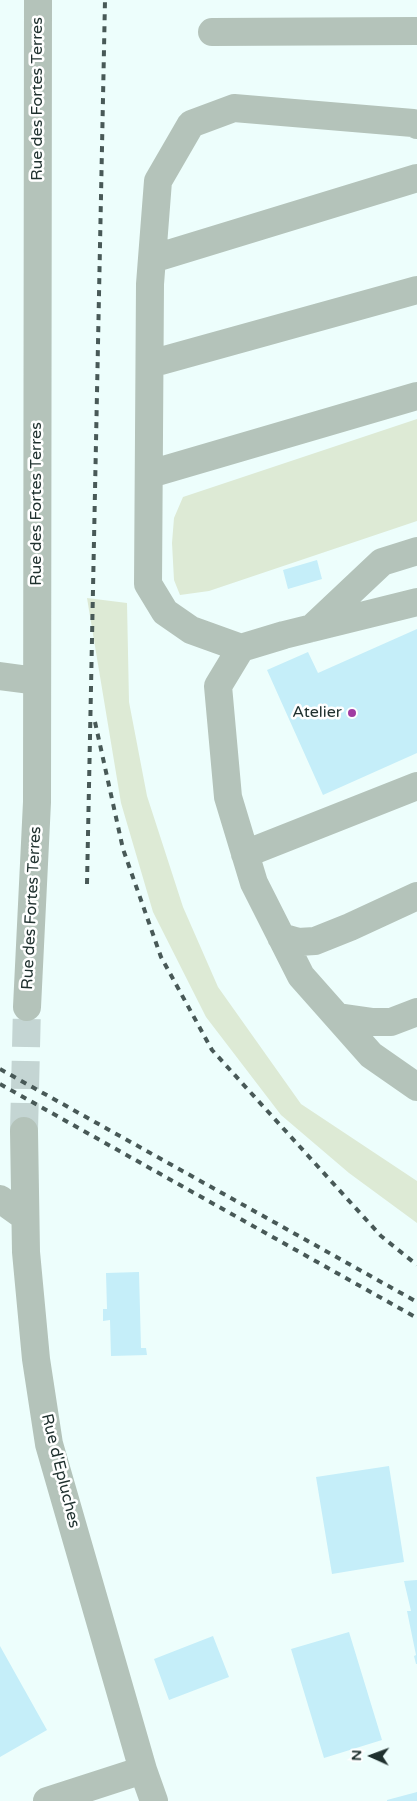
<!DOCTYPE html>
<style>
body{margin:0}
#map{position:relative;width:417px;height:1801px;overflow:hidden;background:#edfefc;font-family:"Varela Round",sans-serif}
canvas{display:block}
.north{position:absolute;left:347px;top:1731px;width:50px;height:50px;-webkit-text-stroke:4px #fff;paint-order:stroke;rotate:272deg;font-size:14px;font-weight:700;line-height:20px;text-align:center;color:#1f302e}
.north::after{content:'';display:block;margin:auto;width:18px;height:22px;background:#1f302e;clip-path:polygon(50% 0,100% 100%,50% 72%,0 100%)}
</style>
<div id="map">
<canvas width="417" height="1801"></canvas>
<div class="north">N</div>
</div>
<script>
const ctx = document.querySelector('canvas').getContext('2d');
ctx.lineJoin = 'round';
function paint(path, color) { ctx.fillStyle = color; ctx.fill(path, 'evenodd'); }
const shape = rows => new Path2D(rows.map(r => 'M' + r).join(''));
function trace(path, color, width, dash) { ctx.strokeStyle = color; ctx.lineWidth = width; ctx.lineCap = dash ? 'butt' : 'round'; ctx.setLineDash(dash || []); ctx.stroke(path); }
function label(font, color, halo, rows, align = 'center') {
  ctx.font = font + ' "Varela Round",sans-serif'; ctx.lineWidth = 5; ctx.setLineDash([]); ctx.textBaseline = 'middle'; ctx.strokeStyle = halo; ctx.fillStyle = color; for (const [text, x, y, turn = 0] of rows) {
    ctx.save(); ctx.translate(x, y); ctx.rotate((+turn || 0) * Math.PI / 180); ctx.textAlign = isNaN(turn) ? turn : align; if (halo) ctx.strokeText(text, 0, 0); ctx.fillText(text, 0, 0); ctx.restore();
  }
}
paint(shape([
 [417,419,417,521,209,591,180,595,174,580,172,543,174,518,183,497],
 [87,598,127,603,129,702,147,796,183,907,218,987,301,1104,417,1181,417,1223,349,1173,281,1115,206,1017,153,912,121,803]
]), '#ddead5');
paint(shape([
 [317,560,322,579,288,589,283,570],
 [417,629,417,753,323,795,267,670,308,652,318,673],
 [139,1272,141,1348,146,1348,147,1355,111,1356,110,1320,103,1321,103,1309,107,1309,106,1273],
 [389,1466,404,1562,332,1574,316,1477],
 [417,1580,417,1664,416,1664,414,1656,416,1655,407,1611,411,1611,404,1581],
 [349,1632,382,1740,324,1758,291,1649],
 [213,1636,229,1677,169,1700,154,1659],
 [0,1646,47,1730,0,1757],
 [417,1792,417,1801,387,1801,387,1800]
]), '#c5eef9');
trace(shape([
 [24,1131,27,1007]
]), '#c4d5d3', 28, [28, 14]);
trace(shape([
 [212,32,417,31],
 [152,259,417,178],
 [150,364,417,290],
 [150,474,417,396],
 [417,602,284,635,241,648,218,686,228,797,254,883,301,976,371,1055,417,1087],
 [312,628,382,562,417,551],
 [241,648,191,630,165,612,148,584,150,284,158,181,191,124,234,108,413,123,417,125],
 [0,676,37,681],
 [245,854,417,786],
 [281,937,298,942,315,941,350,927,417,896],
 [27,1007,37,802,38,0],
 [338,1017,373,1022,391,1022,417,1012],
 [24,1131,26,1252,36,1359,49,1444,143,1770,154,1801],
 [0,1199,25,1217],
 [47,1801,143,1770]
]), '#b4c3ba', 28);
trace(shape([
 [95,722,123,849,161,957,212,1050,381,1236,417,1265],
 [87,884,105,0],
 [0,1069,417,1302],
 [0,1084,417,1318]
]), '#485957', 4, [6, 6]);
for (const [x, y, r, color] of [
 [352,713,5,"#a03ca2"]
]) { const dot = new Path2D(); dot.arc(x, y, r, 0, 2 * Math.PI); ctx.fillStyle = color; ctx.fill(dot); trace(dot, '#fff', 2); }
label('16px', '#1f302e', '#fff', [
 ["Rue des Fortes Terres",38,99,-90],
 ["Rue des Fortes Terres",37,504,-90],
 ["Rue des Fortes Terres",32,908,-87],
 ["Rue d'Epluches",60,1471,76]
]);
label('16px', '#1f302e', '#fff', [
 ["Atelier",342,713]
], 'right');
</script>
